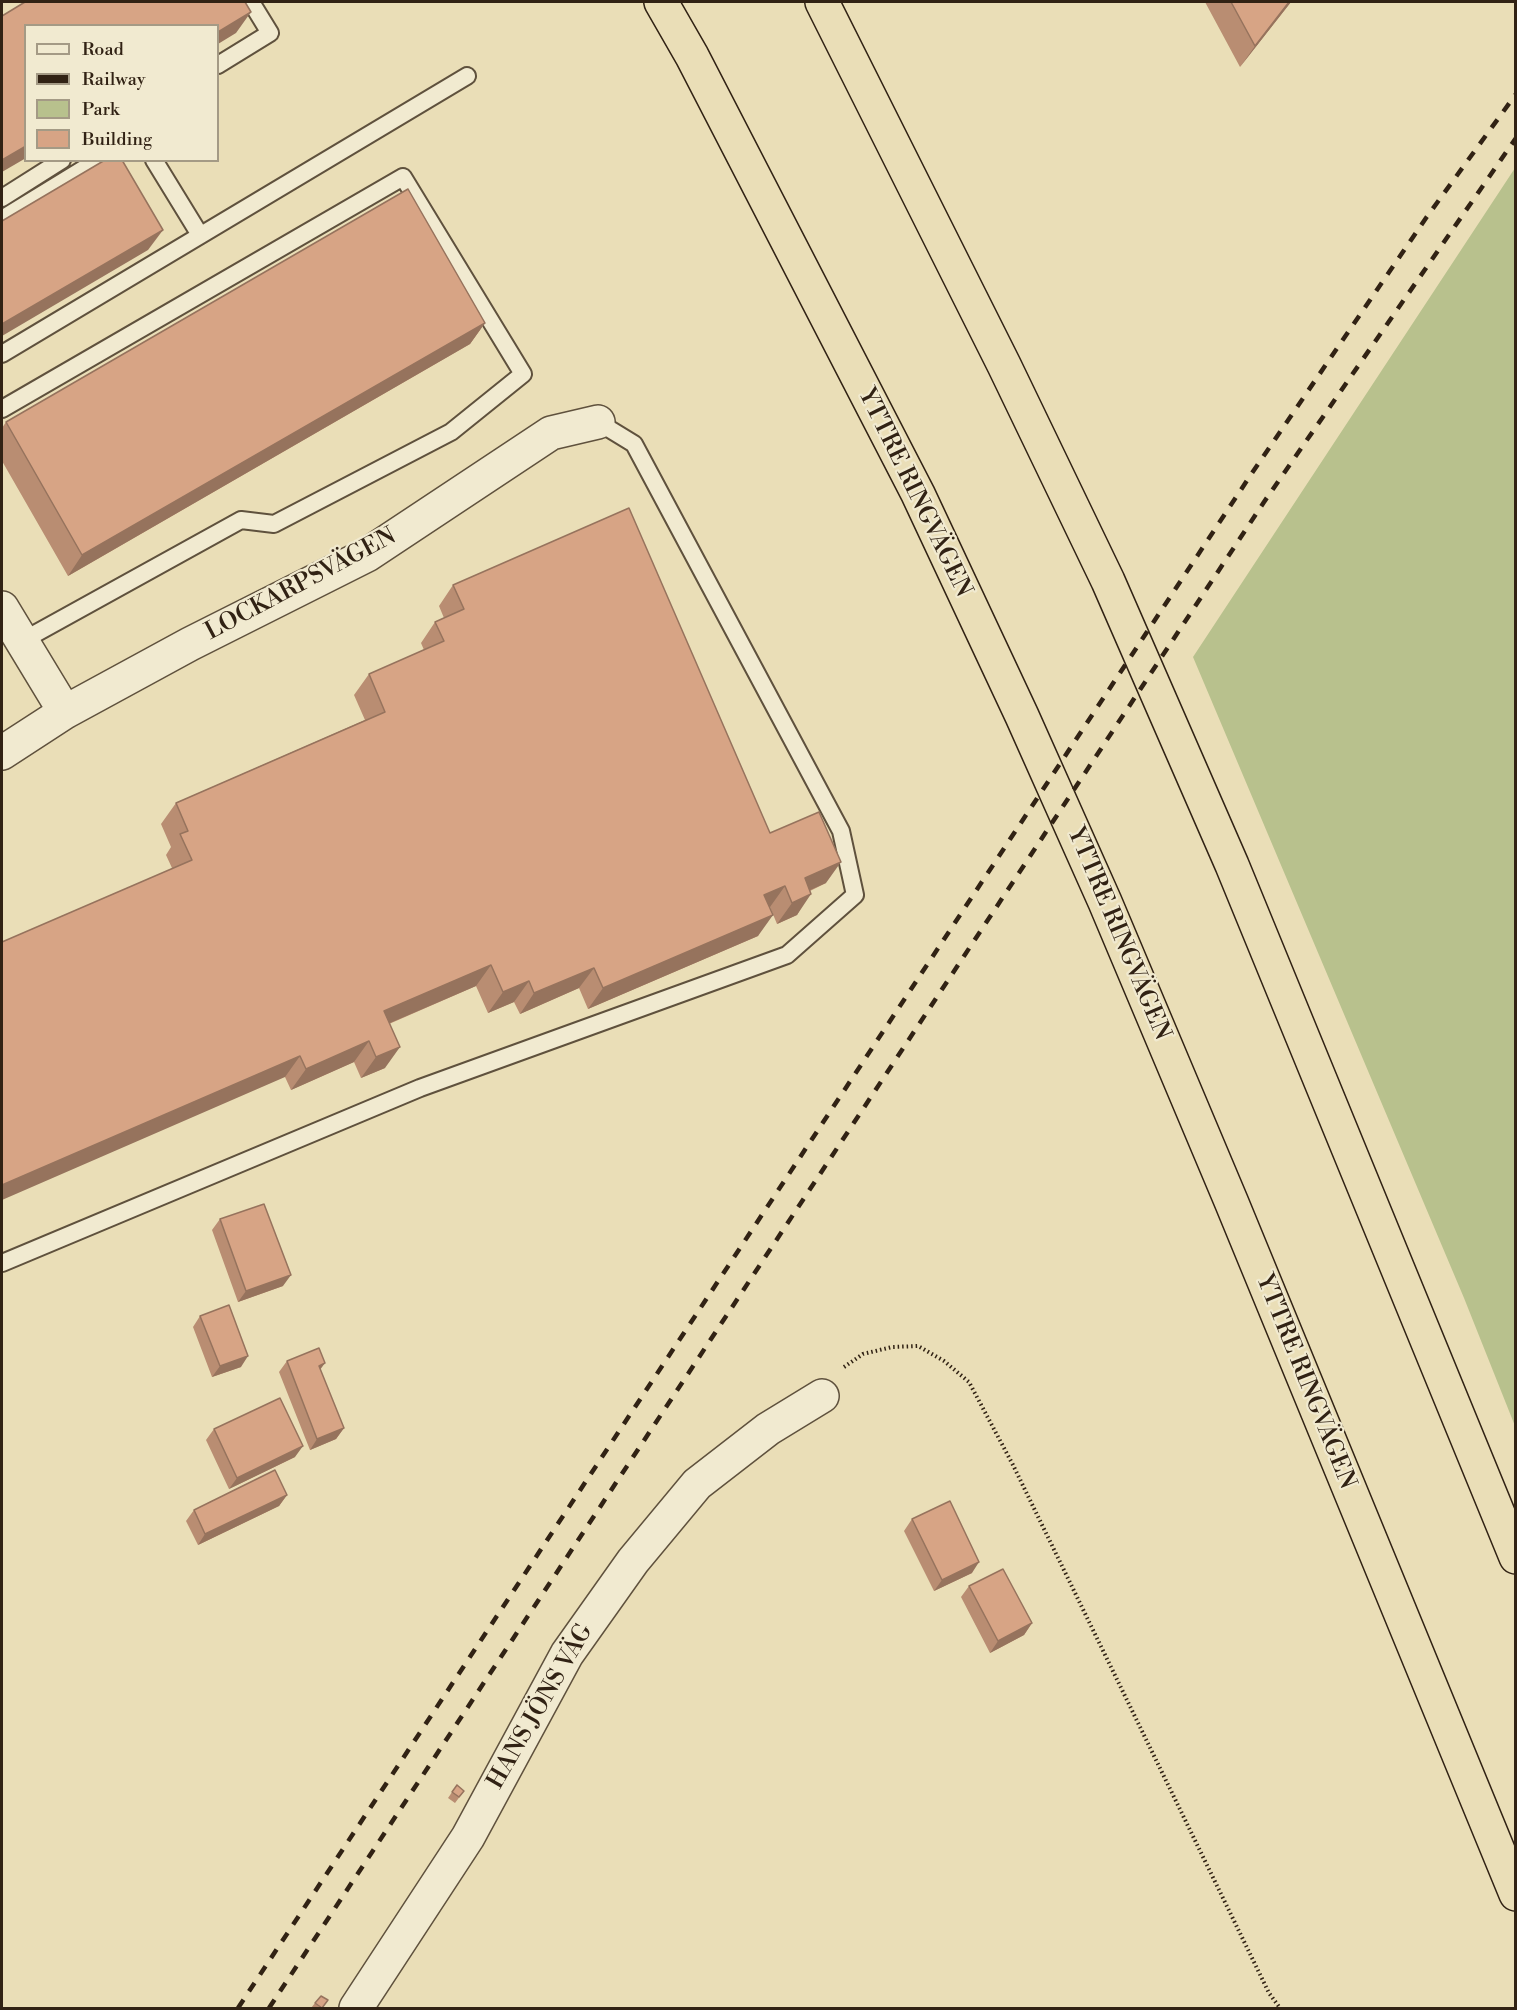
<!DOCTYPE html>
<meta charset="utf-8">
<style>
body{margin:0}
#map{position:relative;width:1517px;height:2010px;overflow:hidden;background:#eadeb7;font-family:"Libre Bodoni",serif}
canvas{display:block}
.frame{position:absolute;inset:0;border:3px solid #312214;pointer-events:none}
.legend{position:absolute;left:24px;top:24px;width:195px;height:138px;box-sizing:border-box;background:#f1ead0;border:2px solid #a49a85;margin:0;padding:8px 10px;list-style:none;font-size:18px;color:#312214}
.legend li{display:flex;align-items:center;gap:12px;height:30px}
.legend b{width:30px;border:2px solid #a49a85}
</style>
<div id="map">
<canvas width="1517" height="2010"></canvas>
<div class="frame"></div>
<ul class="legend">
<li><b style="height:8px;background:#f1ead0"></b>Road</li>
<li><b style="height:8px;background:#312214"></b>Railway</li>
<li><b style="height:16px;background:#b8c18d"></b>Park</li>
<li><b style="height:16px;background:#d7a485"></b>Building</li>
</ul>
</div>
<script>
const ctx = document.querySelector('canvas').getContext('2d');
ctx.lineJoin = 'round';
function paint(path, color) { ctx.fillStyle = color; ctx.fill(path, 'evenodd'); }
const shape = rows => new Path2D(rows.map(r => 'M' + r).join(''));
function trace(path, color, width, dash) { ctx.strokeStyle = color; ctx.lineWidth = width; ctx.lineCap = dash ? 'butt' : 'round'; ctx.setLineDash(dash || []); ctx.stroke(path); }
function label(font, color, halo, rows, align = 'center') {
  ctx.font = font + ' "Libre Bodoni",serif'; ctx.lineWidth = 4.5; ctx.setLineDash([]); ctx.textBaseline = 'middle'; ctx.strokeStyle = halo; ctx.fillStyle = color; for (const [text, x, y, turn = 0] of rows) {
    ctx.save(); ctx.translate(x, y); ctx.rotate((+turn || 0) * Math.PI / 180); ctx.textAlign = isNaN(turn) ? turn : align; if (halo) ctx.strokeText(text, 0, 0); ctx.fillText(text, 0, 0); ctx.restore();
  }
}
paint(shape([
 [1515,168,1515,1426,1464,1298,1193,657]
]), '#b8c18d');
const service = shape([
 [218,65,270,33,251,2],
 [154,160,200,235],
 [2,198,62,160],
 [2,219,98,160],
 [2,354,467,76],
 [2,409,403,177,523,374,451,432,274,524,241,520,22,641],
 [2,1263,420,1088,787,955,855,895,841,831,634,444,598,422]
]);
const minor = shape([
 [2,608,65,712],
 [2,753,65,712,190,644,367,555,551,433,598,422],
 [356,2008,468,1837,567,1654,633,1561,697,1484,768,1429,822,1396]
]);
const motorway = shape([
 [661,2,692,56,918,494,1022,716,1105,902,1231,1201,1516,1894],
 [822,2,1004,365,1108,581,1232,865,1516,1557]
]);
trace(service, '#5f513d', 20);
trace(minor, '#5f513d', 36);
trace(motorway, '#312214', 36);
trace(shape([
 [844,1367,863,1354,892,1347,918,1346,944,1361,969,1382,1013,1465,1269,1993,1280,2008]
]), '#312214', 4, [1.5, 3]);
trace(service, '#f1ead0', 16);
trace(minor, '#f1ead0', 33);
trace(motorway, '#eadeb7', 33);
trace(shape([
 [238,2008,1252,473,1426,218,1516,94],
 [269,2008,1264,502,1516,138]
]), '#312214', 4.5, [10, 10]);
paint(shape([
 [1205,2,1291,2,1240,67],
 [485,323,470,344,68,576,2,461,2,428,6,422],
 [453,585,770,833,826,883,810,891,797,915,777,924,770,907,769,907,758,936,588,1009,579,988,520,1014,514,1002,488,1013,476,986,389,1024,385,1068,361,1078,354,1062,291,1090,285,1077,172,868,166,855,171,847,161,824,176,803,365,720,354,695,369,674,424,650,421,643,435,622,444,618,439,606],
 [220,1219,283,1286,238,1302,212,1230],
 [200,1316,241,1367,212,1377,193,1327],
 [287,1361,320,1370,344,1428,336,1439,310,1450,279,1372],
 [214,1429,295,1457,229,1489,206,1440],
 [287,1495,279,1506,198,1545,186,1521,194,1510],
 [912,1519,972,1573,934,1591,904,1531],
 [969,1586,1032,1623,1024,1635,990,1653,961,1597],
 [457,1785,464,1791,455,1803,448,1798],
 [328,2000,322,2008,311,2008,315,2003]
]), '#b98d72');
paint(shape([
 [1289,2,1291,2,1240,67,1255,46],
 [251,12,236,33,218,44,218,32],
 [26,146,26,158,2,172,2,160],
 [163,230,148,250,2,336,2,324],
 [485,323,470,344,68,576,82,555],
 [841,862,826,883,790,899,805,878],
 [785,886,770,907,749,916,764,895],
 [811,894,797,915,777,924,792,903],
 [773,915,758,936,588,1009,603,988],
 [491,965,476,986,369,1032,384,1011],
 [594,968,579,988,520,1014,534,993],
 [529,981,514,1002,488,1013,503,992],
 [369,1041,354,1062,291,1090,306,1069],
 [400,1047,385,1068,361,1078,376,1057],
 [300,1056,285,1077,2,1200,2,1185],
 [291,1275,283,1286,238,1302,246,1291],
 [248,1356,241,1367,212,1377,220,1366],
 [325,1363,317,1374,319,1366],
 [344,1428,336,1439,310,1450,317,1439],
 [303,1446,295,1457,229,1489,237,1478],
 [287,1495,279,1506,198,1545,205,1534],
 [979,1562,972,1573,934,1591,942,1580],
 [1032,1623,1024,1635,990,1653,998,1641]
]), '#96735d');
const building = shape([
 [25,2,245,2,251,12,218,32,218,26,26,26,26,146,2,160,2,16,25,2],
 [1231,2,1289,2,1255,46,1231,2],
 [105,160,122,160,163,230,2,324,2,221,105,160],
 [408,189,485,323,82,555,6,422,408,189],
 [629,508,770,833,819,812,841,862,805,878,811,894,792,903,785,886,764,895,773,915,603,988,594,968,534,993,529,981,503,992,491,965,384,1011,400,1047,376,1057,369,1041,306,1069,300,1056,2,1185,2,942,192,860,180,834,188,831,176,803,385,712,369,674,444,641,435,622,464,609,453,585,629,508],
 [264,1204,291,1275,246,1291,220,1219,264,1204],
 [229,1305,248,1356,220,1366,200,1316,229,1305],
 [319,1348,325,1363,319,1366,344,1428,317,1439,287,1361,319,1348],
 [280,1398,303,1446,237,1478,214,1429,280,1398],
 [275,1470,287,1495,205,1534,194,1510,275,1470],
 [950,1501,979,1562,942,1580,912,1519,950,1501],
 [1003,1569,1032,1623,998,1641,969,1586,1003,1569],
 [457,1785,464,1791,459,1797,452,1792,457,1785],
 [321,1996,328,2000,322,2008,315,2003,321,1996]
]);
paint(building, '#d7a485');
trace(building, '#96735d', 1.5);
label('24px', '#312214', '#f1ead0', [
 ["YTTRE RINGVÄGEN",914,493,64],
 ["LOCKARPSVÄGEN",301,585,-28],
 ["YTTRE RINGVÄGEN",1118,934,67],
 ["YTTRE RINGVÄGEN",1305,1382,68],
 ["HANS JÖNS VÄG",541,1707,-60]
]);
</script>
